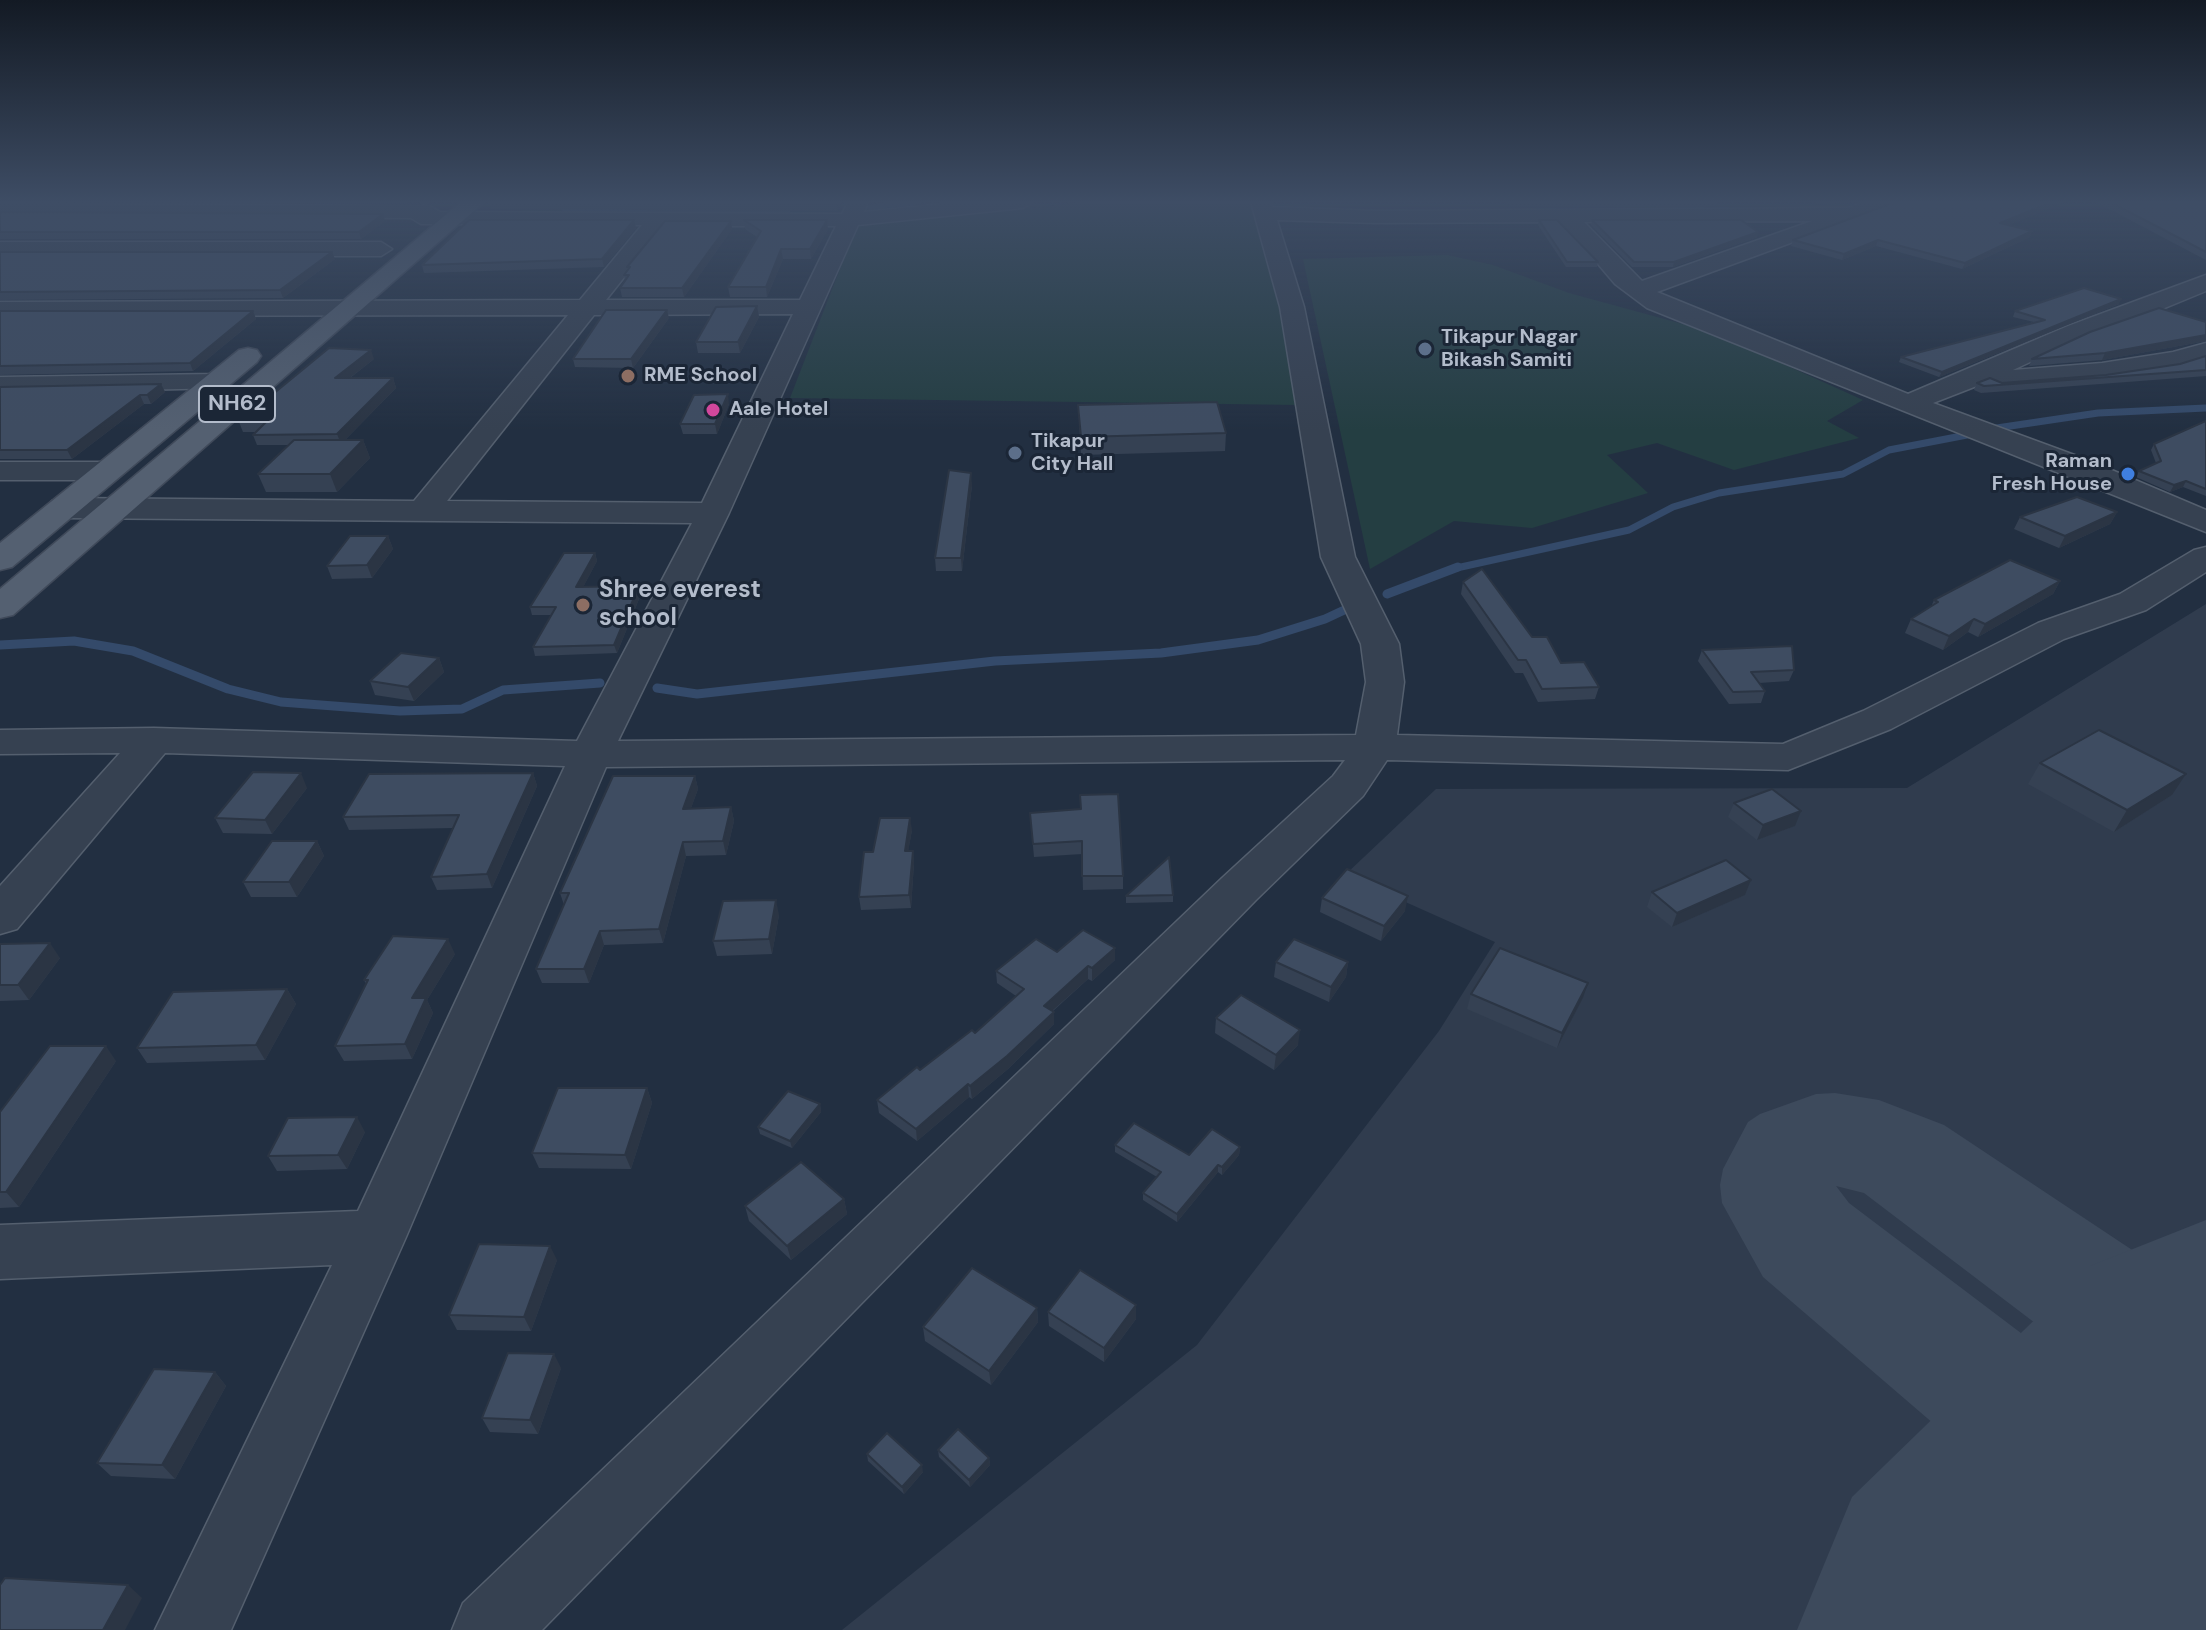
<!DOCTYPE html>
<style>
body{margin:0}
canvas{display:block;background:#222f41}
</style>
<canvas width="2206" height="1630"></canvas>
<script>
const ctx = document.querySelector('canvas').getContext('2d');
ctx.lineJoin = 'round';
function paint(path, color) { ctx.fillStyle = color; ctx.fill(path, 'evenodd'); }
const shape = rows => new Path2D(rows.map(r => 'M' + r).join(''));
function trace(path, color, width, dash) { ctx.strokeStyle = color; ctx.lineWidth = width; ctx.lineCap = dash ? 'butt' : 'round'; ctx.setLineDash(dash || []); ctx.stroke(path); }
function label(font, color, halo, rows, align = 'center') {
  ctx.font = font + ' "DM Sans",sans-serif'; ctx.lineWidth = 6; ctx.setLineDash([]); ctx.textBaseline = 'middle'; ctx.strokeStyle = halo; ctx.fillStyle = color; for (const [text, x, y, turn = 0] of rows) {
    ctx.save(); ctx.translate(x, y); ctx.rotate((+turn || 0) * Math.PI / 180); ctx.textAlign = isNaN(turn) ? turn : align; if (halo) ctx.strokeText(text, 0, 0); ctx.fillText(text, 0, 0); ctx.restore();
  }
}
paint(shape([
 [2206,604,2206,1630,842,1630,1197,1345,1439,1031,1495,942,1345,875,1436,789,1907,788]
]), '#303c4e');
paint(shape([
 [1086,202,1250,202,1286,332,1299,405,790,398,857,225],
 [1447,255,1493,265,1569,293,1712,332,1863,400,1827,421,1859,438,1734,470,1657,443,1607,455,1648,493,1532,528,1454,521,1370,569,1303,259]
]), '#243e42');
trace(shape([
 [422,202,425,204],
 [869,207,919,202],
 [564,209,658,213,788,210]
]), '#344a6a', 5);
trace(shape([
 [1990,429,2098,413,2206,408],
 [1452,569,1629,530,1673,507,1719,493,1843,474,1889,450,1972,434]
]), '#344a6a', 7);
trace(shape([
 [1387,594,1458,567],
 [0,645,74,641,133,651,228,689,281,702,400,711,462,709,503,690,600,683],
 [657,688,697,694,995,661,1161,653,1258,640,1325,619,1355,605]
]), '#344a6a', 9);
paint(shape([
 [1835,1093,1879,1100,1944,1125,2206,1299,2206,1436,2160,1418,1864,1193,1836,1186,1849,1203,2206,1473,2206,1630,2193,1630,2155,1614,1763,1277,1722,1203,1720,1185,1723,1169,1748,1122,1760,1114,1816,1094,1835,1093]
]), '#3d4a5c');
paint(shape([
 [2206,1220,2206,1630,1797,1630,1852,1497,2090,1266,2206,1220]
]), '#3d4a5c');
const minor = shape([
 [848,202,868,202,864,212,961,202,1033,202,1023,208,858,225,729,513,618,741,1356,735,1366,682,1361,644,1321,557,1280,307,1251,202,1271,202,1273,207,1376,211,1848,208,1864,202,1894,202,1891,206,1657,292,1908,394,2068,326,2206,275,2206,291,2133,321,2086,336,2013,370,2102,363,2173,352,2206,343,2206,359,2176,368,2102,379,1999,387,1987,382,1933,403,2088,460,2206,510,2206,532,1647,308,1615,284,1575,237,1557,222,1376,223,1277,220,1304,307,1355,557,1399,644,1404,682,1397,735,1783,744,1863,711,2038,623,2120,594,2194,550,2206,547,2206,572,2146,610,2064,639,1891,729,1788,770,1387,760,1363,796,1256,900,542,1630,452,1630,463,1603,1222,878,1333,776,1345,760,606,767,406,1237,231,1630,155,1630,332,1265,0,1279,0,1225,358,1211,565,766,165,753,17,929,0,934,0,886,120,753,0,754,0,730,154,728,577,741,692,523,63,518,52,515,47,508,52,501,63,498,414,501,568,315,0,316,0,302,580,300,642,225,421,224,411,218,0,216,0,204,430,206,440,212,842,214,848,202],
 [1812,221,1642,281,1584,222,1812,221],
 [665,226,836,226,800,300,606,300,665,226],
 [793,314,702,503,447,501,594,315,793,314],
 [0,242,381,242,392,249,381,256,0,256,0,242],
 [216,374,226,376,230,382,226,388,0,393,0,377,216,374],
 [0,462,107,462,118,464,122,471,118,478,107,480,0,480,0,462]
]);
const major = shape([
 [461,202,484,202,13,615,0,618,0,589,461,202],
 [248,348,257,350,261,356,257,362,12,567,0,570,0,543,239,350,248,348]
]);
trace(minor, '#545f6e', 3);
trace(major, '#404a5a', 3);
paint(minor, '#364151');
paint(major, '#546071');
paint(shape([
 [94,202,408,202,407,203],
 [489,202,841,203,837,211,491,209],
 [1506,202,1716,202,1715,206,1510,207],
 [1895,202,2064,202,2008,225,2030,237,1962,269,1876,246,1842,260,1791,246,1793,240],
 [2096,202,2206,202,2206,260],
 [0,212,385,221,361,239,0,239],
 [634,220,636,228,604,267,424,273,422,265],
 [744,220,828,229,811,259,783,259,767,297,730,297,728,287,757,237,745,229],
 [1539,220,1598,262,1597,267,1566,267,1538,225],
 [1592,220,1757,237,1673,267,1632,267,1591,225],
 [731,221,732,229,684,297,622,297,620,288,625,281,624,275,628,270,627,267],
 [0,252,335,259,283,298,0,300],
 [2119,304,1939,377,1899,362,1901,357,2034,322,2013,317,2015,311],
 [757,306,759,317,740,353,698,353,696,342],
 [0,311,253,311,256,319,193,371,0,375],
 [669,318,633,368,575,367,573,359],
 [2206,322,2206,341,2102,360,2029,366,2032,359],
 [2206,356,2206,376,1981,393,1974,390,1977,383,2002,383,2106,375,2180,364],
 [374,359,350,378,393,378,396,388,345,440,363,440,370,458,337,492,266,492,258,474,288,445,257,445,253,435,256,432,243,432,239,422],
 [161,384,165,392,151,404,144,404,72,459,0,459,0,387],
 [729,404,717,434,683,434,680,424],
 [1078,405,1226,433,1225,451,1081,455],
 [2206,421,2206,496,2183,487,2170,492,2136,477,2139,471,2156,463,2151,450,2154,444],
 [972,485,962,571,936,571,935,558],
 [2117,512,2110,524,2059,548,2014,529,2020,517],
 [388,536,393,549,372,578,332,579,327,566],
 [595,553,597,561,583,587,641,594,617,653,535,656,533,647,551,615,532,615,530,607],
 [2060,581,2053,594,1978,637,1968,632,1943,650,1905,633,1911,619,1931,607,1934,600],
 [1463,582,1532,637,1561,663,1599,687,1595,699,1538,702,1523,673,1515,673,1461,594],
 [1702,650,1794,670,1789,681,1759,683,1765,691,1761,703,1729,704,1698,661],
 [439,658,444,672,414,701,375,695,370,681],
 [2040,763,2172,795,2114,832,2028,784],
 [533,773,537,786,492,888,437,890,431,877,453,828,349,830,343,817],
 [695,776,698,789,691,808,731,807,734,821,726,855,686,856,663,943,604,945,589,983,542,983,536,969,564,905,560,893],
 [307,788,272,834,223,833,215,818],
 [1734,803,1795,826,1757,840,1728,817],
 [1081,809,1123,876,1123,889,1083,890,1082,854,1034,857,1030,813],
 [912,830,908,851,913,851,914,863,911,908,861,910,859,897],
 [317,841,324,856,297,897,251,897,243,882],
 [1751,880,1745,895,1672,927,1647,907,1652,892],
 [1173,895,1173,902,1126,903,1126,896],
 [1322,898,1405,911,1381,941,1320,912],
 [779,915,772,954,717,956,713,941],
 [0,944,60,958,29,1000,0,1001],
 [1115,948,1115,960,1092,981,1088,979,1053,1011,1054,1012,1054,1024,1008,1069,972,1099,969,1097,917,1141,879,1113,877,1100,975,1033,1016,996,997,983,996,971],
 [455,954,427,1000,433,1013,412,1059,344,1061,335,1046,366,984,364,980],
 [1276,962,1348,962,1346,977,1329,1002,1274,977],
 [287,989,296,1004,265,1060,147,1063,137,1048],
 [1471,994,1583,998,1557,1048,1467,1009],
 [1216,1018,1298,1045,1274,1070,1215,1033],
 [116,1061,19,1207,0,1208,0,1112],
 [647,1088,652,1103,631,1169,539,1168,532,1153],
 [820,1104,821,1112,792,1148,760,1134,758,1127],
 [365,1132,347,1169,277,1171,268,1156],
 [1115,1145,1189,1155,1240,1147,1239,1155,1222,1175,1218,1172,1177,1222,1143,1200,1143,1193,1157,1177,1115,1152],
 [844,1199,847,1214,791,1260,749,1221,745,1206],
 [557,1260,531,1331,457,1330,449,1315],
 [1037,1308,1038,1322,991,1385,925,1341,923,1327],
 [1048,1312,1136,1319,1104,1362,1049,1326],
 [561,1368,538,1434,490,1432,482,1418],
 [215,1372,226,1386,175,1479,111,1476,97,1463],
 [938,1450,989,1458,990,1465,970,1487,939,1457],
 [867,1454,923,1472,904,1494,868,1461]
]), '#354153');
paint(shape([
 [837,202,842,202,837,211,836,204],
 [1816,202,1854,202,1815,205],
 [2052,202,2063,202,1998,229,2000,223],
 [383,214,385,221,361,239,359,232],
 [634,220,636,228,604,267,602,259],
 [827,220,828,229,811,259,810,249],
 [731,221,732,229,684,297,682,288],
 [2032,231,2030,237,1962,269,1965,263],
 [1758,232,1757,237,1673,267,1674,262],
 [1878,240,1876,246,1842,260,1844,254],
 [781,249,783,259,767,297,766,287],
 [332,252,335,259,283,298,280,290],
 [2121,299,2119,304,1939,377,1942,372],
 [757,306,759,317,740,353,738,342],
 [667,310,669,318,633,368,631,359],
 [253,311,256,319,193,371,190,363],
 [2206,335,2206,341,2102,360,2105,353],
 [371,350,374,359,338,387,335,378],
 [393,378,396,388,341,444,337,434],
 [161,384,165,392,151,404,147,395],
 [728,394,729,404,717,434,715,424],
 [140,395,144,404,72,459,67,450],
 [363,440,370,458,337,492,330,474],
 [971,473,972,485,962,571,961,558],
 [2186,481,2183,487,2170,492,2174,485],
 [2117,512,2110,524,2059,548,2065,536],
 [388,536,393,549,372,578,367,565],
 [595,553,597,561,579,595,576,587],
 [2060,581,2053,594,1978,637,1985,624],
 [639,586,641,594,617,653,614,645],
 [1974,619,1968,632,1943,650,1949,636],
 [439,658,444,672,414,701,408,687],
 [301,773,307,788,272,834,265,820],
 [533,773,537,786,492,888,487,874],
 [2186,774,2172,795,2114,832,2127,810],
 [695,776,698,789,686,822,683,809],
 [731,807,734,821,726,855,723,841],
 [1801,811,1795,826,1757,840,1763,825],
 [910,818,912,830,906,864,905,851],
 [317,841,324,856,297,897,289,882],
 [683,842,686,856,663,943,659,929],
 [913,851,914,863,911,908,909,895],
 [1751,880,1745,895,1672,927,1677,913],
 [1408,896,1405,911,1381,941,1384,926],
 [776,900,779,915,772,954,769,939],
 [600,931,604,945,589,983,584,969],
 [448,939,455,954,427,1000,433,1013,412,1059,405,1044,412,998],
 [50,943,60,958,29,1000,18,985],
 [1115,948,1115,960,1092,981,1092,968],
 [1348,962,1346,977,1329,1002,1331,987],
 [1088,966,1088,979,1044,1018,1044,1006],
 [1588,983,1583,998,1557,1048,1562,1033],
 [287,989,296,1004,265,1060,256,1045],
 [1054,1012,1054,1024,1008,1069,972,1099,970,1086],
 [1300,1030,1298,1045,1274,1070,1276,1055],
 [106,1046,116,1061,19,1207,6,1192],
 [968,1084,969,1097,917,1141,916,1129],
 [647,1088,652,1103,631,1169,625,1155],
 [820,1104,821,1112,792,1148,790,1141],
 [357,1117,365,1132,347,1169,338,1155],
 [1240,1147,1239,1155,1222,1175,1222,1167],
 [1218,1165,1218,1172,1177,1222,1177,1214],
 [844,1199,847,1214,791,1260,787,1246],
 [550,1246,557,1260,531,1331,524,1317],
 [1136,1305,1136,1319,1104,1362,1104,1348],
 [1037,1308,1038,1322,991,1385,989,1371],
 [554,1354,561,1368,538,1434,530,1420],
 [215,1372,226,1386,175,1479,162,1465],
 [989,1458,990,1465,970,1487,969,1480],
 [922,1465,923,1472,904,1494,902,1487],
 [128,1585,142,1598,125,1630,103,1630]
]), '#2b3544');
const building = shape([
 [489,202,837,202,836,204,489,202],
 [1895,202,2052,202,2000,223,2032,231,1965,263,1878,240,1844,254,1793,240,1895,202],
 [2110,202,2206,202,2206,252,2110,202],
 [0,212,383,214,359,232,0,232,0,212],
 [469,220,634,220,602,259,422,265,469,220],
 [744,220,827,220,810,249,781,249,766,287,728,287,761,231,744,220],
 [1539,220,1557,220,1598,262,1567,262,1539,220],
 [1592,220,1741,220,1758,232,1674,262,1634,262,1592,220],
 [665,221,731,221,682,288,620,288,629,275,624,275,630,267,627,267,665,221],
 [0,252,332,252,280,290,0,292,0,252],
 [2084,288,2121,299,1942,372,1901,357,2045,320,2015,311,2084,288],
 [757,306,738,342,696,342,716,307,757,306],
 [2159,308,2206,322,2206,335,2105,353,2032,359,2090,332,2159,308],
 [606,310,667,310,631,359,573,359,606,310],
 [0,311,253,311,190,363,0,366,0,311],
 [329,348,371,350,335,378,393,378,337,434,253,435,266,422,239,422,329,348],
 [2206,356,2206,370,1984,386,1977,383,1990,378,2002,383,2106,375,2180,364,2206,356],
 [161,384,147,395,140,395,67,450,0,450,0,387,161,384],
 [728,394,715,424,680,424,694,395,728,394],
 [1217,402,1226,433,1081,437,1078,405,1217,402],
 [2206,421,2206,489,2186,481,2174,485,2139,471,2161,461,2154,444,2206,421],
 [294,440,363,440,330,474,258,474,294,440],
 [949,470,971,473,961,558,935,558,949,470],
 [2077,497,2117,512,2065,536,2020,517,2077,497],
 [350,536,388,536,367,565,327,566,350,536],
 [564,553,595,553,576,587,639,586,614,645,533,647,556,607,530,607,564,553],
 [2010,560,2060,581,1985,624,1974,619,1949,636,1911,619,1938,602,1934,600,2010,560],
 [1482,569,1532,637,1547,637,1561,663,1584,662,1599,687,1542,689,1526,660,1518,660,1463,582,1482,569],
 [1792,646,1794,670,1751,672,1765,691,1733,692,1702,650,1792,646],
 [401,653,439,658,408,687,370,681,401,653],
 [2099,730,2186,774,2127,810,2040,763,2099,730],
 [253,772,301,773,265,820,215,818,253,772],
 [533,773,487,874,431,877,459,815,343,817,369,774,533,773],
 [613,776,695,776,683,809,731,807,723,841,683,842,659,929,600,931,584,969,536,969,569,893,560,893,613,776],
 [1772,789,1801,811,1763,825,1734,803,1772,789],
 [1118,794,1123,876,1082,876,1082,841,1033,844,1030,813,1081,809,1080,795,1118,794],
 [880,818,910,818,905,851,913,851,909,895,859,897,864,852,873,852,880,818],
 [272,841,317,841,289,882,243,882,272,841],
 [1169,857,1173,895,1126,896,1169,857],
 [1726,860,1751,880,1677,913,1652,892,1726,860],
 [1347,869,1408,896,1384,926,1322,898,1347,869],
 [776,900,769,939,713,941,723,901,776,900],
 [1083,930,1115,948,1092,968,1088,966,1044,1006,1054,1012,1007,1056,970,1086,968,1084,916,1129,877,1100,917,1067,920,1070,972,1030,975,1033,1024,989,996,971,1036,939,1057,952,1083,930],
 [393,936,448,939,412,998,426,998,405,1044,335,1046,368,980,364,980,393,936],
 [1294,939,1348,962,1331,987,1276,962,1294,939],
 [50,943,18,985,0,985,0,944,50,943],
 [1500,948,1588,983,1562,1033,1471,994,1500,948],
 [287,989,256,1045,137,1048,173,992,287,989],
 [1241,995,1300,1030,1276,1055,1216,1018,1241,995],
 [50,1046,106,1046,6,1192,0,1192,0,1112,50,1046],
 [558,1088,647,1088,625,1155,532,1153,558,1088],
 [788,1091,820,1104,790,1141,758,1127,788,1091],
 [357,1117,338,1155,268,1156,288,1118,357,1117],
 [1134,1123,1189,1155,1212,1129,1240,1147,1222,1167,1218,1165,1177,1214,1143,1193,1161,1172,1115,1145,1134,1123],
 [801,1162,844,1199,787,1246,745,1206,801,1162],
 [479,1244,550,1246,524,1317,449,1315,479,1244],
 [972,1268,1037,1308,989,1371,923,1327,972,1268],
 [1080,1270,1136,1305,1104,1348,1048,1312,1080,1270],
 [508,1353,554,1354,530,1420,482,1418,508,1353],
 [154,1369,215,1372,162,1465,97,1463,154,1369],
 [958,1429,989,1458,969,1480,938,1450,958,1429],
 [887,1433,922,1465,902,1487,867,1454,887,1433],
 [5,1578,128,1585,103,1630,0,1630,0,1585,5,1578]
]);
paint(building, '#3e4c61');
trace(building, '#2b3544', 2);
const sky = ctx.createLinearGradient(0, 0, 0, 430);
sky.addColorStop(0, '#131a24');
sky.addColorStop(0.47, '#3e4d65');
sky.addColorStop(1, '#3e4d6500');
ctx.fillStyle = sky;
ctx.fillRect(0, 0, 2206, 430);
for (const [x, y, r, color] of [
 [1425,349,8,"#5c6f8a"],
 [628,376,8,"#8d6e63"],
 [713,410,8,"#d1479c"],
 [1015,453,8,"#5c6f8a"],
 [2128,474,8,"#3f7fe0"],
 [583,605,8,"#8d6e63"]
]) { const dot = new Path2D(); dot.arc(x, y, r, 0, 2 * Math.PI); ctx.fillStyle = color; ctx.fill(dot); trace(dot, '#1b2636', 3); }
label('bold 20px', '#b3bccb', '#1b2636', [
 ["Tikapur Nagar",1441,338],
 ["Bikash Samiti",1441,361],
 ["RME School",644,376],
 ["Aale Hotel",729,410],
 ["Tikapur",1031,442],
 ["City Hall",1031,465],
 ["Raman",2112,462,"right"],
 ["Fresh House",2112,485,"right"]
], 'left');
for (const [x, y, w] of [
 [237,404,76]
]) { const box = new Path2D(); box.roundRect(x - w / 2, y - 18, w, 36, 6); ctx.fillStyle = '#1b2636'; ctx.fill(box); trace(box, '#b3bccb', 2); }
label('bold 22px', '#b3bccb', null, [
 ["NH62",237,404]
]);
label('bold 24px', '#b3bccb', '#1b2636', [
 ["Shree everest",599,591],
 ["school",599,619]
], 'left');
</script>
